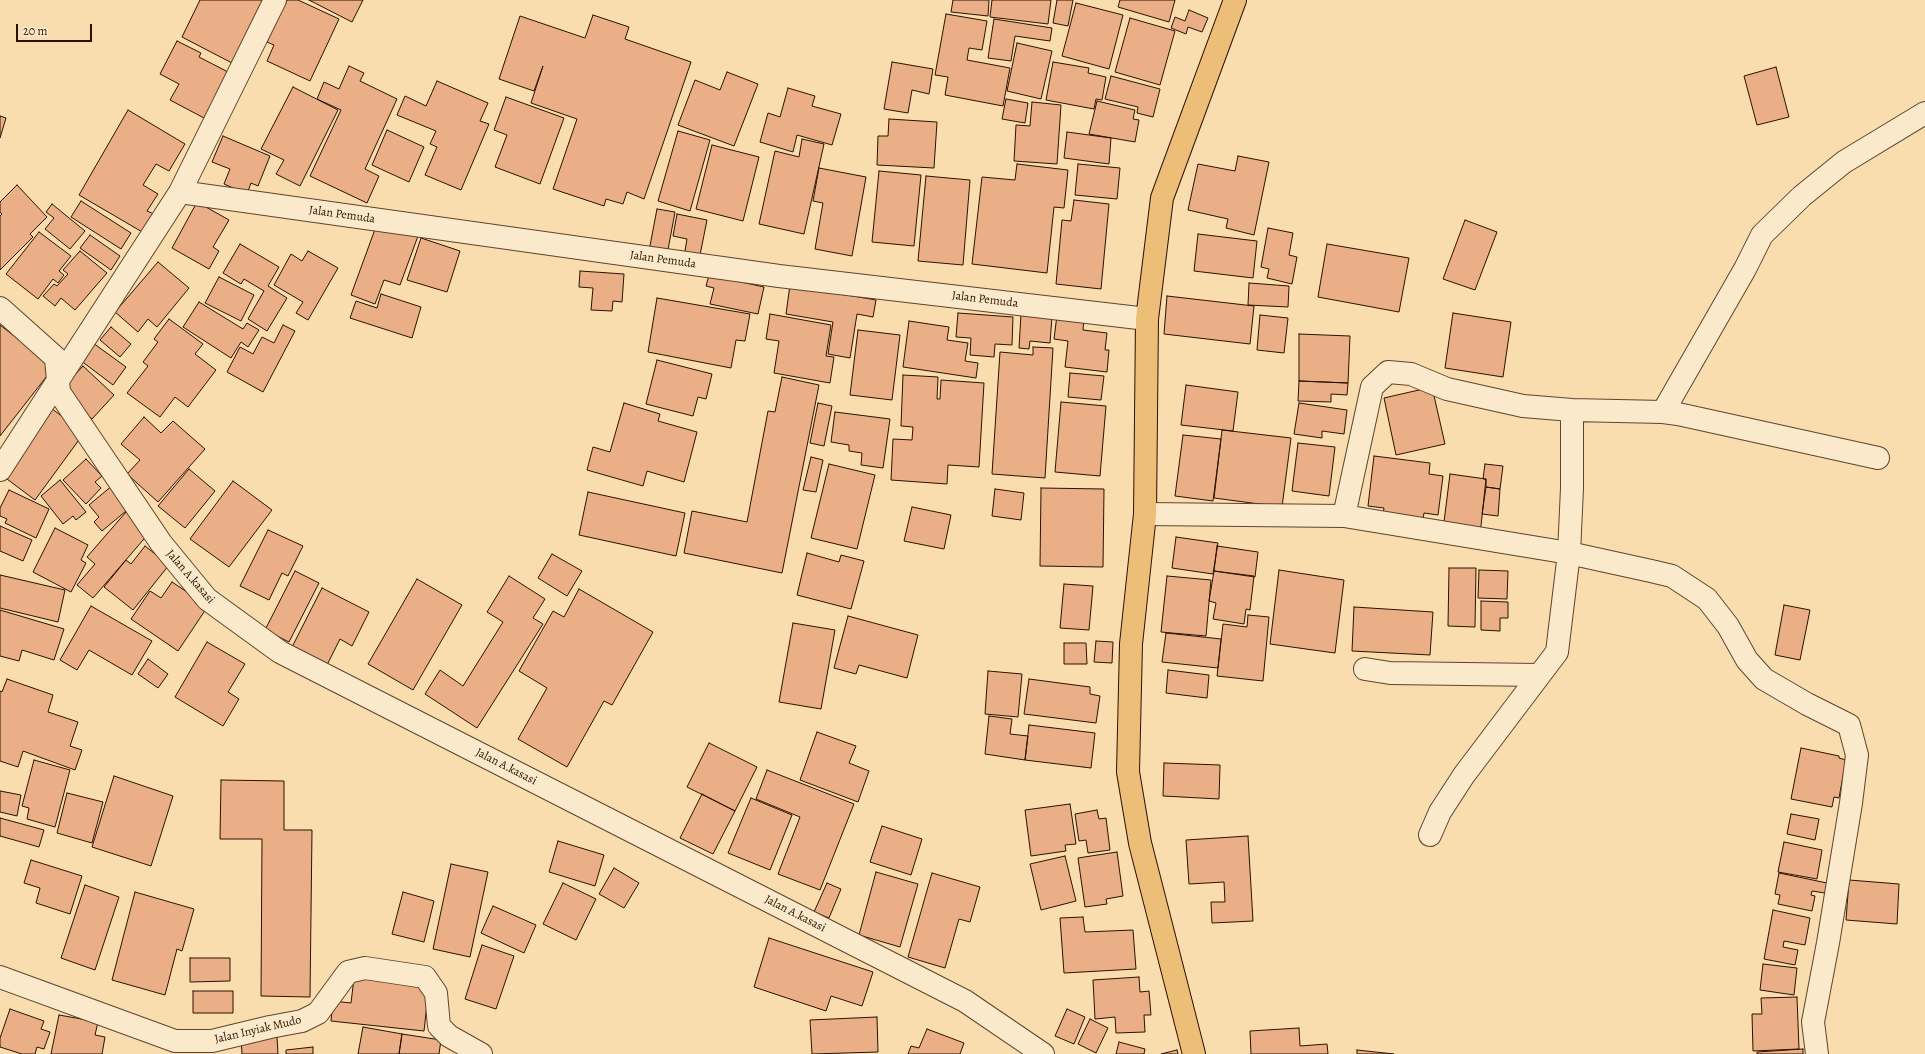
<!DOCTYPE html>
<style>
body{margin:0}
#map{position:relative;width:1925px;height:1054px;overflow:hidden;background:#f9ddaf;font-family:Alegreya,serif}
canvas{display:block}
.scale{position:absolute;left:16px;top:24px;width:76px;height:18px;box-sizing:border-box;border:2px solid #2b1101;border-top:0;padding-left:5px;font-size:12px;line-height:14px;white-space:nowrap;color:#2b1101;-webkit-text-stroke:3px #fbe9cb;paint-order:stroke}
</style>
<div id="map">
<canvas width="1925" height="1054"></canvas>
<div class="scale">20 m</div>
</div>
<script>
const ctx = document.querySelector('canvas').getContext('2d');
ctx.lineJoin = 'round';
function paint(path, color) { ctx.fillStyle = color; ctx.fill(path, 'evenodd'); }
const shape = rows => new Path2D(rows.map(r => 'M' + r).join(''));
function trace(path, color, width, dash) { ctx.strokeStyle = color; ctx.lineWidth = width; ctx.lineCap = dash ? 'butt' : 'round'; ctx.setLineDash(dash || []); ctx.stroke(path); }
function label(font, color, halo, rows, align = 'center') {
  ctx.font = font + ' Alegreya,serif'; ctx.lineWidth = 4; ctx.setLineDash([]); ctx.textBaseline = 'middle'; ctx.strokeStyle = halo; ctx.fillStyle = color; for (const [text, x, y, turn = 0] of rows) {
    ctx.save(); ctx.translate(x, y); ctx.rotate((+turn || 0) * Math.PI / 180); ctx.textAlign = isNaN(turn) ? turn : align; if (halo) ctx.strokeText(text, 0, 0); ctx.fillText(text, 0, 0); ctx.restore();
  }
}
const building = shape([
 [200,0,264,0,232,63,182,37,200,0],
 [287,0,298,0,339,19,310,81,267,61,274,45,267,42,287,0],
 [309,0,363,0,352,22,309,0],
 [953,0,989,0,988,16,951,12,953,0],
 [992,0,1051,0,1048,24,990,17,992,0],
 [1057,0,1073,0,1068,26,1053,23,1057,0],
 [1120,0,1175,0,1169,22,1118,7,1120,0],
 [1076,3,1123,15,1109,69,1062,56,1076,3],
 [1189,10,1208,18,1202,32,1188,27,1186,34,1171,28,1175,17,1185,21,1189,10],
 [946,14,987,21,982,50,969,48,967,60,1010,68,1003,106,945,95,948,77,935,75,946,14],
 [593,15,629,27,625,39,691,62,644,199,627,192,623,204,606,199,604,206,553,189,577,119,531,103,543,66,534,91,499,79,520,16,585,38,593,15],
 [1130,18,1175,31,1160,85,1115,72,1130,18],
 [994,19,1052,28,1050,41,1015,36,1011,61,988,58,994,19],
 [177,41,201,53,199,57,228,72,204,118,170,100,179,84,160,74,177,41],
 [1017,43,1052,51,1041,99,1007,91,1017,43],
 [892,62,933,69,929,94,912,90,908,113,884,109,892,62],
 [1053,62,1089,68,1088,73,1106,77,1102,100,1096,99,1094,109,1046,100,1053,62],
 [349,66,364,73,360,81,397,99,365,169,379,176,367,203,310,176,341,110,317,99,324,82,339,89,349,66],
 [1776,67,1789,117,1757,125,1744,76,1776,67],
 [727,72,758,84,734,146,678,125,695,80,720,90,727,72],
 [1111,76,1160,89,1153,117,1137,113,1138,107,1105,99,1111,76],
 [437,81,488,103,480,121,489,124,461,190,425,175,437,147,430,144,436,131,397,115,405,96,426,106,437,81],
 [293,87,338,110,300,186,276,174,284,160,261,149,293,87],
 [788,88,815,96,812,106,841,114,832,145,797,135,793,152,760,142,768,113,780,117,788,88],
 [506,97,564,118,540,184,495,167,507,135,494,130,506,97],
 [1006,99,1028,103,1025,123,1002,119,1006,99],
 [1097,101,1135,110,1133,119,1139,120,1135,142,1089,134,1097,101],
 [1032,102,1061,105,1057,164,1014,161,1016,125,1030,126,1032,102],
 [128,110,185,144,169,171,156,164,143,185,158,194,147,211,154,214,144,233,79,195,128,110],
 [0,116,6,118,0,138,0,116],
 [889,119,937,122,934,168,877,165,878,136,888,136,889,119],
 [387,130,424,147,409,182,372,165,387,130],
 [678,131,710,140,690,211,658,201,678,131],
 [1067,132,1111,138,1109,164,1064,158,1067,132],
 [223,136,270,156,258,186,251,183,247,194,224,184,230,169,212,162,223,136],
 [802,139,824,144,804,234,759,224,775,151,799,157,802,139],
 [712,145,759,157,743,221,696,209,712,145],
 [1238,156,1269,162,1254,235,1226,228,1228,219,1188,210,1198,164,1235,171,1238,156],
 [1017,164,1068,170,1064,208,1054,207,1047,273,972,264,982,177,1015,180,1017,164],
 [1078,164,1120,168,1117,199,1075,195,1078,164],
 [819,168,866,177,852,256,815,249,823,203,813,201,819,168],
 [879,171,921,175,914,246,872,242,879,171],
 [926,176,970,180,963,265,918,261,926,176],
 [17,185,47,217,30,234,33,237,0,270,0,216,2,214,0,212,0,202,17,185],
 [1074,200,1109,204,1101,289,1056,284,1062,220,1071,221,1074,200],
 [81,201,131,233,121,249,71,217,81,201],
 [197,202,229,220,213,247,219,251,209,269,172,248,197,202],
 [52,204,85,231,70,249,45,229,54,218,46,212,52,204],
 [657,209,675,212,667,255,649,251,657,209],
 [677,214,707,220,699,260,684,257,687,239,673,236,677,214],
 [1465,220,1497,232,1475,290,1443,279,1465,220],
 [378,221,418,236,400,285,384,280,375,304,351,295,378,221],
 [1268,228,1293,233,1289,255,1297,257,1292,284,1267,278,1269,269,1261,267,1268,228],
 [39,232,71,256,59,271,64,275,58,283,53,279,38,299,6,274,39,232],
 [1198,234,1257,241,1253,278,1194,271,1198,234],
 [90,235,120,256,111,270,80,248,90,235],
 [421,238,460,251,447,292,407,280,421,238],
 [240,244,279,267,268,286,287,298,267,331,248,319,264,291,244,279,241,284,223,273,240,244],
 [1327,244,1409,258,1399,312,1318,297,1327,244],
 [80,251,107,273,75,310,61,298,55,306,43,296,54,284,57,286,68,274,63,270,80,251],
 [308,251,338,268,308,320,296,313,303,302,274,285,291,254,302,261,308,251],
 [158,262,189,288,157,327,148,319,138,332,115,312,158,262],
 [580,271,624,274,622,302,613,301,612,311,591,310,593,288,579,287,580,271],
 [709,275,764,287,758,314,710,304,714,288,706,286,709,275],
 [219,277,254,295,241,321,205,303,219,277],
 [1249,283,1289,286,1288,307,1248,305,1249,283],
 [790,285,876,300,873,317,857,314,850,358,828,354,833,322,786,314,790,285],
 [381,294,421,307,412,338,350,318,356,301,377,308,381,294],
 [1167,296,1254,306,1250,344,1164,334,1167,296],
 [657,298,750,314,745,341,736,340,731,368,648,352,657,298],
 [199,302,243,329,247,323,259,330,248,347,241,342,231,358,183,327,199,302],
 [958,313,1013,317,1012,345,995,344,994,357,970,355,971,338,956,337,958,313],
 [1453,313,1511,322,1503,377,1445,368,1453,313],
 [770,314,831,325,826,356,834,357,830,383,774,373,779,341,766,339,770,314],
 [1021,314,1052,317,1050,343,1030,341,1029,349,1019,348,1021,314],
 [1057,315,1084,318,1083,330,1107,333,1105,350,1109,350,1107,372,1065,367,1068,341,1054,339,1057,315],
 [1260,315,1288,318,1284,353,1257,350,1260,315],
 [169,319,203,344,195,354,216,370,188,407,175,397,160,417,127,393,148,366,143,362,158,342,154,339,169,319],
 [909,321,949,327,947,340,968,343,965,361,978,363,976,378,903,367,909,321],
 [0,325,54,367,0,436,0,325],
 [283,325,295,331,263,392,227,372,240,347,253,354,262,337,274,343,283,325],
 [111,327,131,344,120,357,100,340,111,327],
 [858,330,900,335,892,400,850,395,858,330],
 [1299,334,1350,336,1348,383,1299,381,1299,334],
 [93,343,126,367,113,385,80,360,93,343],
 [1033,347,1053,348,1045,478,992,474,1000,352,1033,355,1033,347],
 [657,360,712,374,706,399,698,397,693,416,646,404,657,360],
 [83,366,114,395,92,419,61,390,83,366],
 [1070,373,1104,376,1101,400,1068,397,1070,373],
 [903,375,938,377,937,399,940,399,941,380,984,383,979,467,948,465,947,484,891,480,893,439,912,440,913,427,901,426,903,375],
 [782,377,819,385,782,573,684,553,692,511,747,522,768,411,775,412,782,377],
 [1299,381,1348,383,1347,395,1331,394,1331,402,1298,401,1299,381],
 [1186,385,1238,392,1233,431,1181,425,1186,385],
 [1432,387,1445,444,1396,455,1384,398,1432,387],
 [1061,402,1106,406,1100,476,1055,472,1061,402],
 [624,403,660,414,658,421,697,432,684,482,647,471,643,486,587,470,593,447,610,452,624,403],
 [818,403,832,406,824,446,810,443,818,403],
 [1299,403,1347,410,1344,434,1322,431,1322,438,1294,434,1299,403],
 [47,405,84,433,35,500,3,476,47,405],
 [835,412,890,419,883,468,861,465,862,453,849,451,849,445,831,442,835,412],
 [144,417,161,433,173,421,205,449,158,502,127,474,140,460,121,444,144,417],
 [1222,430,1291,438,1282,507,1214,498,1222,430],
 [1183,435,1221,439,1213,501,1175,496,1183,435],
 [1298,443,1335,447,1329,496,1292,491,1298,443],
 [1374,456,1430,463,1429,474,1443,476,1438,515,1424,513,1423,519,1383,514,1384,508,1368,506,1374,456],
 [811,457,823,460,816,492,803,490,811,457],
 [86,459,102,476,95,482,101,488,86,504,63,480,86,459],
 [829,464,875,475,857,549,811,538,829,464],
 [1485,464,1503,466,1500,489,1486,487,1486,479,1483,479,1485,464],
 [189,469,215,491,185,528,158,506,189,469],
 [1450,474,1486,479,1480,535,1443,530,1450,474],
 [60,480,86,512,76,520,73,516,63,524,41,496,60,480],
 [233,481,272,510,229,567,190,539,233,481],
 [113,485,132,506,102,531,94,522,99,517,89,505,113,485],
 [1486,487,1500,489,1498,516,1482,514,1486,487],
 [1041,488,1104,489,1103,567,1040,566,1041,488],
 [995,489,1024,493,1021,520,992,516,995,489],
 [9,490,49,509,36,538,5,523,7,519,0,516,0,508,9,490],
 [588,492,685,513,676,556,579,535,588,492],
 [912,507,951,515,944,549,904,541,912,507],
 [126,512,150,532,93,598,77,585,95,564,87,557,126,512],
 [0,526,32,540,23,561,0,551,0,526],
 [55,528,88,545,81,560,86,563,71,592,33,572,55,528],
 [268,530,303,546,288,576,282,573,269,600,240,586,268,530],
 [1176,537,1218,543,1213,574,1172,568,1176,537],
 [145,546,169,565,133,610,104,587,126,560,131,564,145,546],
 [1217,546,1258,552,1255,577,1214,571,1217,546],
 [807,553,839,562,841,555,864,561,851,609,797,595,807,553],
 [552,554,582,571,567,596,538,578,552,554],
 [1449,568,1476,568,1475,627,1448,626,1449,568],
 [1279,570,1344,580,1335,653,1270,644,1279,570],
 [1479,570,1508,571,1507,599,1478,598,1479,570],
 [295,571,319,583,289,642,265,630,295,571],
 [1214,571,1254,576,1250,610,1246,609,1244,624,1213,619,1216,603,1209,601,1214,571],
 [0,575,65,590,58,622,0,608,0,575],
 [509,576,545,599,533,618,543,624,477,728,425,694,440,670,463,686,503,622,487,612,509,576],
 [1167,576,1211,580,1206,636,1161,632,1167,576],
 [417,579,462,605,413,690,368,664,417,579],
 [172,582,208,606,178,651,131,619,150,591,161,598,172,582],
 [1064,584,1093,586,1089,630,1060,628,1064,584],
 [322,588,369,612,352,646,340,639,325,669,290,651,322,588],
 [579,589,653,632,612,705,604,701,567,767,518,739,547,688,519,671,553,611,564,617,579,589],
 [1481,601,1508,602,1508,618,1500,618,1500,631,1481,630,1481,601],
 [1784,605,1810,610,1800,660,1775,655,1784,605],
 [91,606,152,641,132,675,89,650,77,670,60,660,91,606],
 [1354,607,1433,612,1430,655,1352,651,1354,607],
 [0,610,64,629,54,660,22,650,19,661,0,656,0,610],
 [1248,615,1269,617,1263,681,1217,676,1223,624,1247,627,1248,615],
 [848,616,918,635,907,678,859,665,856,674,834,668,848,616],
 [793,623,835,630,821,709,779,702,793,623],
 [1166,633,1221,639,1218,668,1162,662,1166,633],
 [1096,641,1113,642,1112,663,1094,662,1096,641],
 [207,642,245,664,228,692,239,699,223,726,175,697,207,642],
 [1064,643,1086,643,1087,664,1064,664,1064,643],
 [148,659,168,674,158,688,138,674,148,659],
 [1168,670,1209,675,1207,698,1166,693,1168,670],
 [988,671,1022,674,1018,717,985,714,988,671],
 [7,679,53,695,48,712,78,722,70,746,82,750,75,770,23,751,18,767,0,761,0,691,2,692,7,679],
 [1029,679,1090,687,1090,694,1100,696,1096,723,1024,714,1029,679],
 [989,716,1012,719,1010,734,1028,736,1025,760,985,754,989,716],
 [1029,725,1095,733,1091,768,1025,760,1029,725],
 [817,732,856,746,849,763,869,771,858,802,800,780,817,732],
 [709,743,757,767,735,811,687,787,709,743],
 [1801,748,1839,756,1839,758,1846,760,1839,798,1834,797,1832,807,1791,799,1801,748],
 [34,760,70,770,55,827,27,819,29,808,22,806,34,760],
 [1164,763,1220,765,1219,799,1163,796,1164,763],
 [767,770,854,804,820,890,778,874,800,817,756,799,767,770],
 [114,776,173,796,151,866,92,847,114,776],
 [221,780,284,781,284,830,312,830,310,997,261,996,262,839,220,839,221,780],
 [0,791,21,795,17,816,0,812,0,791],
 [67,793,103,802,92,843,57,833,67,793],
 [702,794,735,811,713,854,680,838,702,794],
 [751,798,792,815,770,870,728,853,751,798],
 [1070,804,1076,844,1065,845,1066,851,1031,856,1025,810,1070,804],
 [1097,810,1099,819,1106,818,1110,850,1088,853,1086,840,1079,841,1075,814,1097,810],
 [1791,814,1819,819,1815,840,1787,834,1791,814],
 [0,818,44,830,39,847,0,836,0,818],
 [882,826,922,839,911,875,870,862,882,826],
 [1248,836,1253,921,1212,923,1211,902,1225,902,1224,882,1189,884,1186,840,1248,836],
 [558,841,604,855,595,886,549,872,558,841],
 [1784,842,1822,850,1817,879,1778,872,1784,842],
 [1117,852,1123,896,1106,899,1107,904,1085,907,1078,858,1117,852],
 [1065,856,1076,901,1041,910,1030,864,1065,856],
 [31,860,82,876,70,914,36,903,40,888,24,883,31,860],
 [451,864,488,872,470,957,433,949,451,864],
 [614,868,639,883,624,908,599,894,614,868],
 [876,872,918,884,900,947,859,935,876,872],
 [932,873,980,887,970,922,959,919,945,968,908,957,932,873],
 [1779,873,1827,883,1825,893,1812,891,1811,895,1815,896,1812,911,1778,904,1780,895,1775,894,1779,873],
 [1849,880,1899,884,1897,924,1846,920,1849,880],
 [563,883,596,899,576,940,543,924,563,883],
 [827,883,841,889,829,918,814,912,827,883],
 [85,885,119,897,95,970,61,958,85,885],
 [135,892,194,909,182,951,177,949,165,995,112,980,135,892],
 [403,892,434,901,424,942,392,934,403,892],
 [493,906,536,925,524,953,481,933,493,906],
 [1773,910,1810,918,1805,945,1784,941,1783,947,1798,950,1795,965,1764,959,1773,910],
 [1083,917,1085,932,1133,930,1136,969,1064,973,1060,918,1083,917],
 [769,938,873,972,862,1006,831,996,826,1011,754,987,769,938],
 [482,945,514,956,496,1009,465,999,482,945],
 [190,958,230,958,230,981,190,982,190,958],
 [1763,964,1797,968,1794,995,1760,990,1763,964],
 [1139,977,1140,992,1149,991,1151,1015,1144,1015,1145,1032,1116,1033,1115,1017,1095,1019,1093,980,1139,977],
 [354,978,429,986,424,1031,331,1021,333,1001,351,1003,354,978],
 [193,991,233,991,233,1013,193,1013,193,991],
 [1797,997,1799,1049,1753,1051,1752,1014,1762,1014,1761,998,1797,997],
 [10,1009,44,1021,41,1029,50,1032,44,1049,37,1047,35,1054,22,1054,0,1047,0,1038,10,1009],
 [1067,1009,1085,1017,1074,1044,1055,1036,1067,1009],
 [59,1015,98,1022,95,1035,105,1037,102,1054,51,1054,59,1015],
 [877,1017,878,1052,812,1054,810,1020,877,1017],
 [1090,1019,1108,1028,1096,1053,1078,1044,1090,1019],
 [363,1027,402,1034,399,1054,358,1054,363,1027],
 [1299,1028,1300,1046,1327,1044,1328,1054,1251,1054,1250,1031,1299,1028],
 [927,1029,964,1043,960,1054,908,1054,911,1046,919,1048,927,1029],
 [402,1034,441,1040,439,1054,399,1054,402,1034],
 [277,1037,278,1054,242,1054,241,1039,277,1037],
 [1119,1042,1145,1049,1144,1054,1116,1054,1119,1042],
 [313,1047,313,1054,286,1054,286,1050,313,1047],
 [1803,1049,1803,1054,1757,1054,1757,1052,1803,1049],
 [1177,1050,1178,1054,1161,1054,1177,1050],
 [1357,1050,1394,1054,1357,1054,1357,1050]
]);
paint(building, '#eaaf86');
trace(building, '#2b1101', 1);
const minor = shape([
 [180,192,779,276,1147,319],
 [0,308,56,358,59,392,161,543,207,599,280,652,965,1001,1043,1054],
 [1663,412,1745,269,1762,235,1802,196,1844,162,1925,113],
 [0,470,180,192,275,0],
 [1145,514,1344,516,1569,553,1651,571,1672,576,1707,599,1728,626,1747,660,1764,679,1807,704,1849,725,1857,755,1851,803,1828,943,1813,1022,1817,1054],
 [1344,516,1372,387,1388,372,1411,374,1447,389,1523,406,1572,410,1663,412,1678,414,1878,458],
 [1365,669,1390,673,1539,675],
 [1430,835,1440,812,1464,775,1557,652,1569,553,1572,488,1572,410],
 [0,977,175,1041,212,1041,270,1027,302,1021,318,1013,348,972,365,968,425,977,436,993,439,1026,449,1036,481,1054]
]);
const major = shape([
 [1194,1054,1140,843,1128,772,1131,644,1145,514,1147,319,1162,198,1235,0]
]);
trace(minor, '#5e442c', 24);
trace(major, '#2b1101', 24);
trace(minor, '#fbe9cb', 22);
trace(major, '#ecbe78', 22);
label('12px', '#2b1101', '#fbe9cb', [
 ["Jalan Pemuda",342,215,8],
 ["Jalan Pemuda",663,260,8],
 ["Jalan Pemuda",985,300,7],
 ["Jalan A.kasasi",190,577,49],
 ["Jalan A.kasasi",506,767,27],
 ["Jalan A.kasasi",795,914,27],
 ["Jalan Inyiak Mudo",258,1030,-13]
]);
</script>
